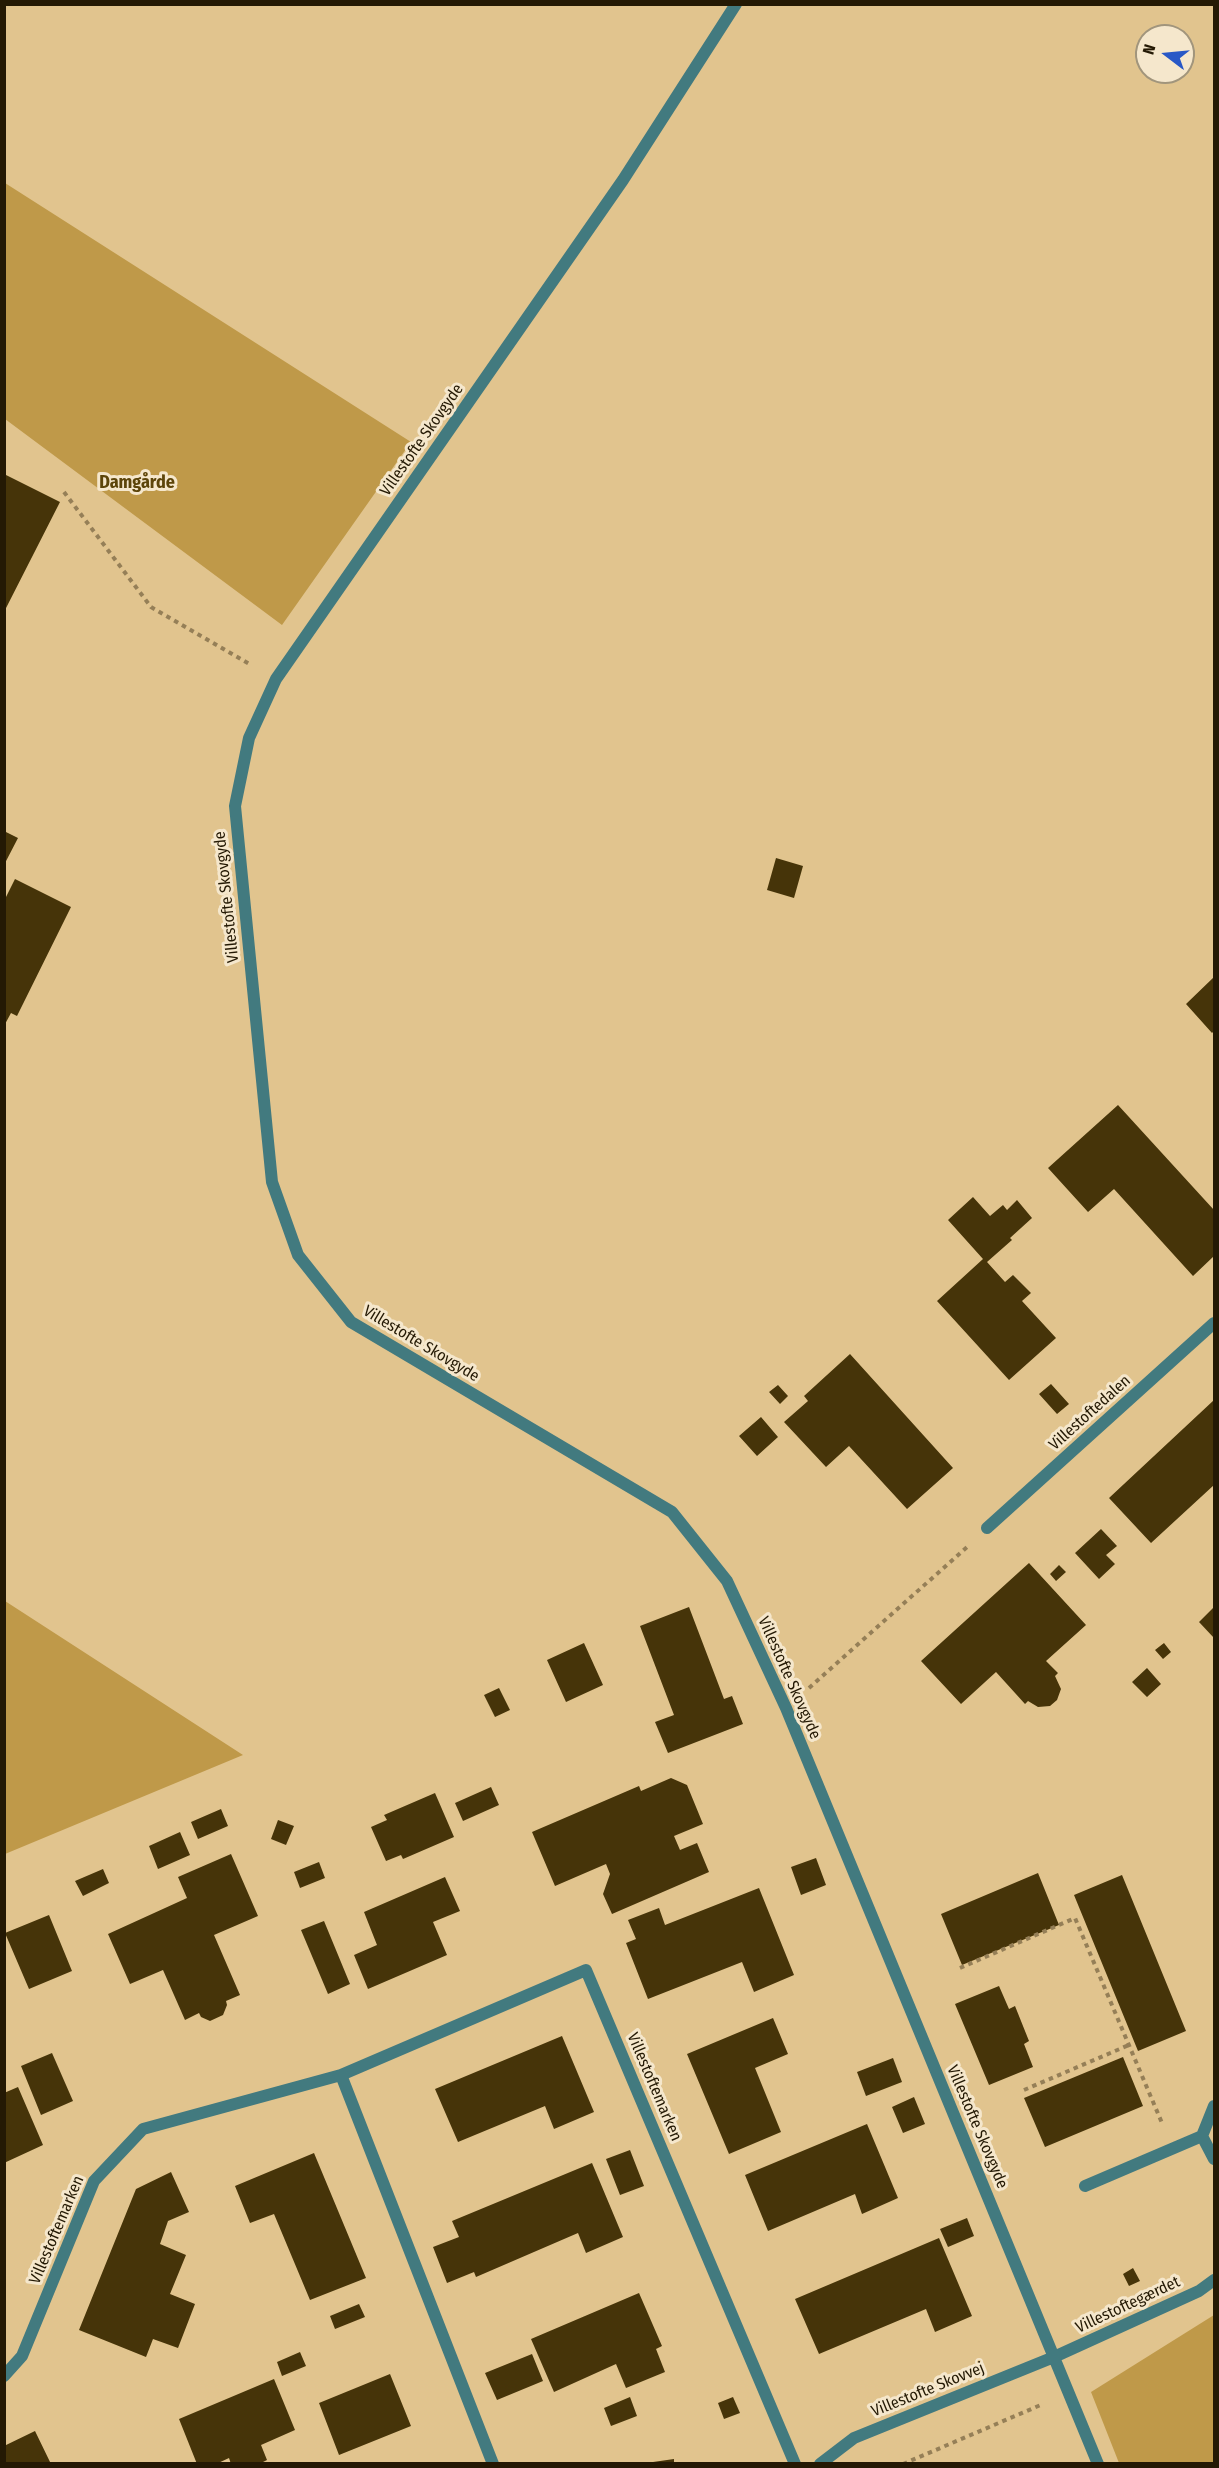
<!DOCTYPE html>
<meta charset="utf-8">
<style>
body{margin:0}
#map{position:relative;width:1219px;height:2468px;overflow:hidden;background:#e1c48e;font-family:"Fira Sans Condensed",sans-serif}
canvas{display:block}
.frame{position:absolute;inset:0;border:6px solid #241904;pointer-events:none}
.north{position:absolute;left:1135px;top:24px;width:60px;height:60px;box-sizing:border-box;background:#f5e7cc;border:2px solid #a1957c;border-radius:50%;rotate:286deg;font-size:16px;font-weight:700;line-height:24px;text-align:center;color:#241904}
.north::after{content:'';display:block;margin:auto;width:21px;height:27px;background:#2958c6;clip-path:polygon(50% 0,100% 100%,50% 72%,0 100%)}
</style>
<div id="map">
<canvas width="1219" height="2468"></canvas>
<div class="frame"></div>
<div class="north">N</div>
</div>
<script>
const ctx = document.querySelector('canvas').getContext('2d');
ctx.lineJoin = 'round';
function paint(path, color) { ctx.fillStyle = color; ctx.fill(path, 'evenodd'); }
const shape = rows => new Path2D(rows.map(r => 'M' + r).join(''));
function trace(path, color, width, dash) { ctx.strokeStyle = color; ctx.lineWidth = width; ctx.lineCap = dash ? 'butt' : 'round'; ctx.setLineDash(dash || []); ctx.stroke(path); }
function label(font, color, halo, rows, align = 'center') {
  ctx.font = font + ' "Fira Sans Condensed",sans-serif'; ctx.lineWidth = 6; ctx.setLineDash([]); ctx.textBaseline = 'middle'; ctx.strokeStyle = halo; ctx.fillStyle = color; for (const [text, x, y, turn = 0] of rows) {
    ctx.save(); ctx.translate(x, y); ctx.rotate((+turn || 0) * Math.PI / 180); ctx.textAlign = isNaN(turn) ? turn : align; if (halo) ctx.strokeText(text, 0, 0); ctx.fillText(text, 0, 0); ctx.restore();
  }
}
paint(shape([
 [5,183,411,442,282,625,5,419],
 [5,1601,243,1755,5,1854],
 [1214,2315,1214,2463,1119,2463,1091,2392]
]), '#bf9949');
paint(shape([
 [4,474,60,502,4,612],
 [4,831,18,838,4,865],
 [776,858,803,866,794,898,767,890],
 [15,879,71,907,17,1016,11,1013,4,1026,4,901],
 [1214,977,1214,1031,1212,1033,1186,1004],
 [1118,1105,1214,1210,1214,1256,1193,1276,1114,1189,1088,1212,1048,1168],
 [973,1197,990,1216,1003,1205,1007,1210,1017,1200,1032,1218,1010,1238,1012,1240,987,1262,1005,1282,1013,1275,1031,1293,1022,1301,1056,1338,1009,1380,937,1301,983,1259,948,1220],
 [850,1354,953,1468,907,1509,849,1446,826,1467,784,1422,808,1401,804,1396],
 [1051,1384,1069,1404,1057,1414,1039,1394],
 [778,1385,788,1396,780,1404,769,1392],
 [1214,1400,1214,1485,1151,1543,1109,1498],
 [761,1417,778,1437,757,1456,739,1436],
 [1101,1529,1117,1546,1106,1555,1115,1564,1099,1579,1075,1553],
 [1029,1563,1086,1625,1046,1661,1058,1673,1055,1676,1061,1689,1057,1700,1050,1706,1038,1707,1028,1701,1025,1704,996,1672,961,1704,921,1661],
 [1059,1565,1066,1572,1056,1581,1050,1574],
 [689,1607,724,1699,732,1696,743,1724,668,1753,655,1722,674,1715,640,1626],
 [1214,1607,1214,1638,1199,1622],
 [584,1643,603,1685,566,1702,547,1660],
 [1164,1643,1171,1652,1163,1659,1155,1650],
 [1147,1668,1161,1684,1147,1697,1132,1682],
 [499,1688,510,1710,495,1717,484,1695],
 [671,1778,687,1785,703,1824,674,1836,680,1850,697,1843,709,1872,612,1914,603,1894,610,1874,606,1864,555,1886,532,1832,639,1786,641,1791],
 [491,1787,499,1805,463,1821,455,1803],
 [435,1793,454,1837,403,1859,401,1855,386,1861,371,1827,387,1820,384,1815],
 [221,1809,228,1826,198,1839,191,1822],
 [278,1820,294,1826,286,1845,271,1839],
 [180,1832,190,1855,158,1869,149,1846],
 [231,1854,258,1916,214,1935,240,1995,226,2001,227,2005,223,2015,210,2021,201,2017,199,2013,185,2020,163,1970,130,1984,108,1934,187,1898,178,1877],
 [816,1858,826,1885,801,1895,791,1867],
 [319,1862,325,1878,300,1888,294,1872],
 [103,1869,109,1883,83,1896,75,1881],
 [1038,1873,1059,1925,962,1965,941,1914],
 [1122,1875,1186,2031,1138,2051,1074,1895],
 [445,1877,460,1911,433,1922,447,1955,368,1989,354,1955,377,1945,364,1912],
 [759,1888,794,1975,754,1992,742,1962,648,1999,626,1943,636,1939,628,1920,659,1908,665,1925],
 [49,1915,72,1971,29,1989,5,1933],
 [324,1921,350,1984,328,1994,301,1930],
 [999,1986,1009,2009,1015,2006,1029,2041,1024,2044,1033,2067,989,2085,955,2004],
 [773,2018,788,2054,755,2068,781,2132,729,2154,687,2054],
 [562,2036,594,2112,554,2129,545,2106,458,2142,435,2089],
 [52,2053,73,2101,41,2115,21,2066],
 [1123,2057,1143,2106,1045,2147,1024,2098],
 [893,2058,902,2082,866,2096,857,2072],
 [18,2087,43,2145,4,2163,4,2093],
 [914,2097,925,2124,903,2133,892,2107],
 [867,2124,898,2198,862,2214,855,2194,768,2231,745,2175],
 [630,2150,644,2186,620,2195,606,2159],
 [314,2153,366,2278,310,2300,274,2214,250,2223,235,2186],
 [592,2163,623,2237,586,2253,578,2233,476,2277,474,2272,447,2283,433,2247,459,2237,452,2221],
 [171,2172,189,2212,168,2221,160,2244,186,2255,170,2294,195,2304,178,2348,153,2339,146,2357,79,2330,136,2189],
 [967,2218,974,2236,948,2247,940,2229],
 [939,2238,972,2316,935,2332,926,2309,819,2354,795,2299],
 [1133,2268,1140,2281,1129,2286,1123,2274],
 [639,2293,662,2346,656,2349,665,2372,626,2388,616,2364,554,2392,531,2339],
 [359,2304,365,2317,335,2329,330,2316],
 [300,2352,306,2366,282,2376,277,2362],
 [532,2354,543,2381,497,2400,485,2373],
 [390,2374,411,2426,339,2455,319,2403],
 [274,2379,295,2430,261,2445,267,2460,259,2464,231,2464,229,2458,216,2464,197,2464,179,2419],
 [630,2397,637,2416,611,2426,604,2408],
 [733,2397,740,2413,724,2419,718,2403],
 [35,2431,51,2464,4,2464,4,2446],
 [674,2459,674,2464,653,2464,653,2462]
]), '#463409');
trace(shape([
 [64,492,151,607,251,665],
 [809,1688,967,1547],
 [960,1968,1075,1918,1162,2123],
 [1024,2090,1129,2045],
 [903,2464,1043,2404]
]), '#957f57', 4, [4.5, 4.5]);
trace(shape([
 [1214,2106,1202,2136,1214,2159],
 [1085,2186,1202,2136]
]), '#427a7f', 12);
trace(shape([
 [736,4,623,180,276,679,249,738,235,806,272,1182,298,1255,351,1322,672,1512,727,1581,786,1708,1098,2464],
 [987,1528,1214,1323],
 [341,2075,493,2464],
 [4,2376,22,2356,94,2181,143,2129,341,2075,586,1970,795,2464],
 [820,2464,854,2438,1054,2357,1199,2291,1214,2280]
]), '#427a7f', 12);
label('16px', '#241904', '#f5e7cc', [
 ["Villestofte Skovgyde",422,440,-55],
 ["Villestofte Skovgyde",227,897,-96],
 ["Villestofte Skovgyde",421,1344,31],
 ["Villestoftedalen",1090,1413,-42],
 ["Villestofte Skovgyde",789,1678,66],
 ["Villestoftemarken",654,2087,67],
 ["Villestofte Skovgyde",977,2127,67],
 ["Villestoftemarken",57,2230,-67],
 ["Villestoftegærdet",1128,2305,-25],
 ["Villestofte Skovvej",928,2390,-22]
]);
label('bold 18px', '#5d450a', '#f5e7cc', [
 ["Damgårde",137,483]
]);
</script>
